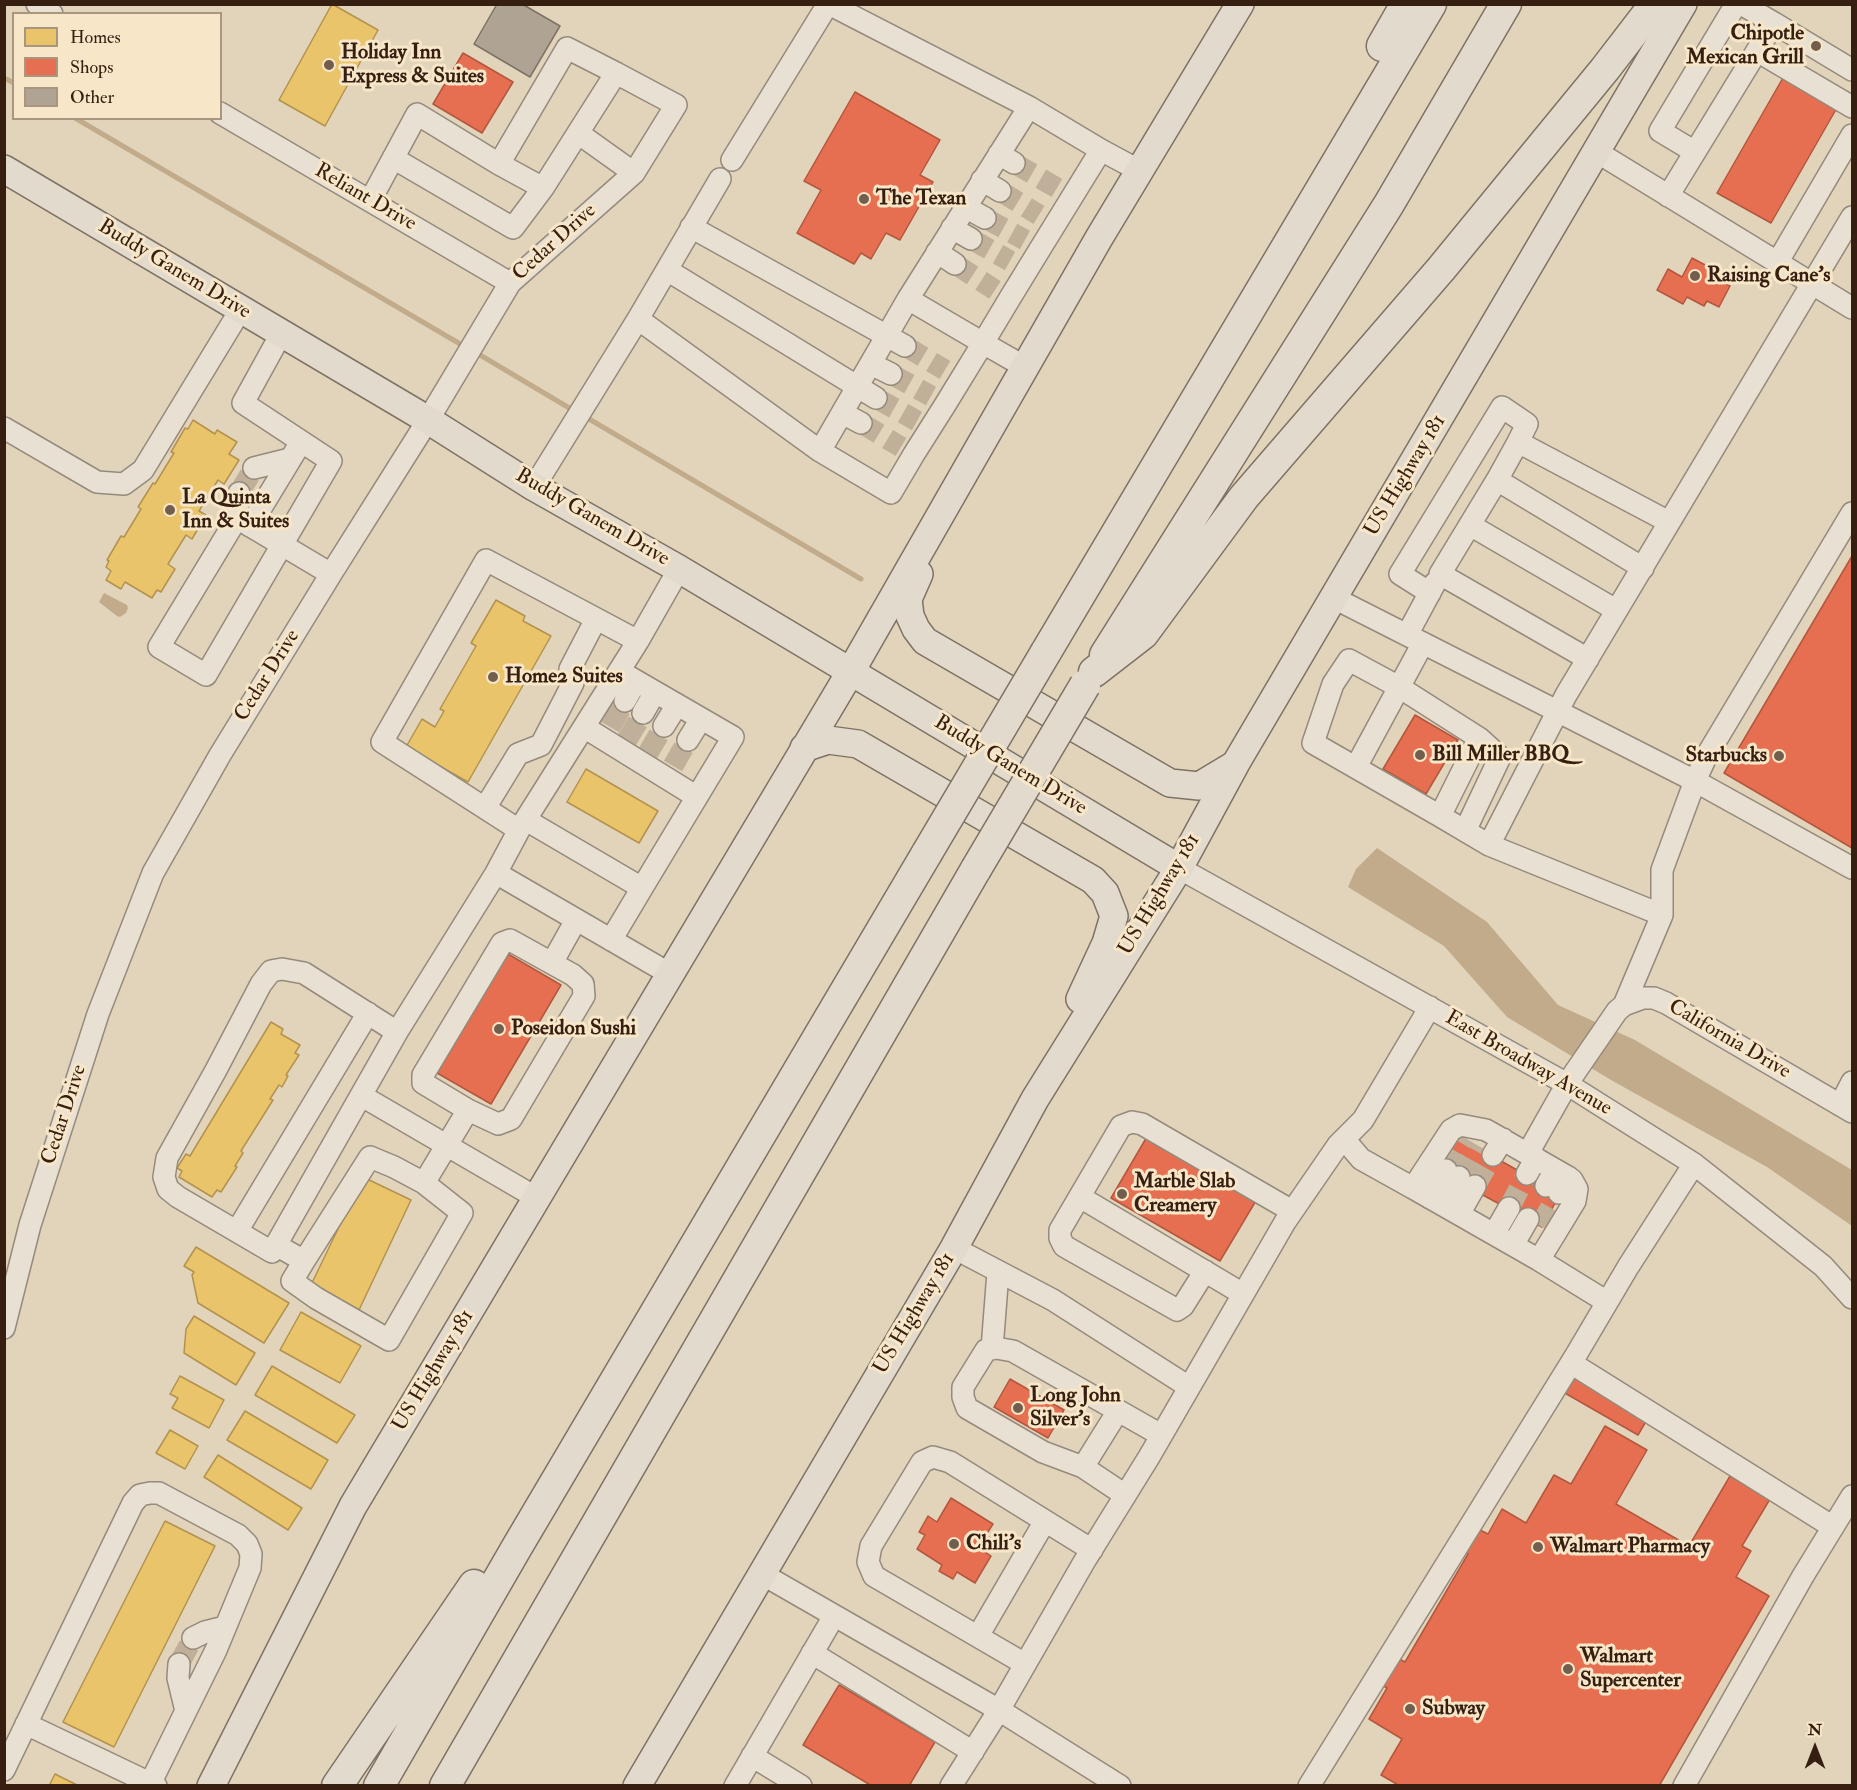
<!DOCTYPE html>
<style>
body{margin:0}
#map{position:relative;width:1857px;height:1790px;overflow:hidden;background:#e2d4bb;font-family:"IM FELL Double Pica",serif}
canvas{display:block}
.frame{position:absolute;inset:0;border:6px solid #361e11;pointer-events:none}
.legend{position:absolute;left:12px;top:12px;width:210px;height:108px;box-sizing:border-box;background:#f7e6c8;border:2px solid #aa967f;margin:0;padding:8px 10px;list-style:none;font-size:18px;color:#361e11}
.legend li{display:flex;align-items:center;gap:12px;height:30px}
.legend b{width:30px;border:2px solid #aa967f}
.north{position:absolute;left:1785px;top:1718px;width:60px;height:60px;-webkit-text-stroke:4px #f7e6c8;paint-order:stroke;rotate:0deg;font-size:16px;font-weight:700;line-height:24px;text-align:center;color:#361e11}
.north::after{content:'';display:block;margin:auto;width:21px;height:27px;background:#361e11;clip-path:polygon(50% 0,100% 100%,50% 72%,0 100%)}
</style>
<div id="map">
<canvas width="1857" height="1790"></canvas>
<div class="frame"></div>
<ul class="legend">
<li><b style="height:16px;background:#e9c46a"></b>Homes</li>
<li><b style="height:16px;background:#e76f51"></b>Shops</li>
<li><b style="height:16px;background:#afa493"></b>Other</li>
</ul>
<div class="north">N</div>
</div>
<script>
const ctx = document.querySelector('canvas').getContext('2d');
ctx.lineJoin = 'round';
function paint(path, color) { ctx.fillStyle = color; ctx.fill(path, 'evenodd'); }
const shape = rows => new Path2D(rows.map(r => 'M' + r).join(''));
function trace(path, color, width, dash) { ctx.strokeStyle = color; ctx.lineWidth = width; ctx.lineCap = dash ? 'butt' : 'round'; ctx.setLineDash(dash || []); ctx.stroke(path); }
function label(font, color, halo, rows, align = 'center') {
  ctx.font = font + ' "IM FELL Double Pica",serif'; ctx.lineWidth = 6; ctx.setLineDash([]); ctx.textBaseline = 'middle'; ctx.strokeStyle = halo; ctx.fillStyle = color; for (const [text, x, y, turn = 0] of rows) {
    ctx.save(); ctx.translate(x, y); ctx.rotate((+turn || 0) * Math.PI / 180); ctx.textAlign = isNaN(turn) ? turn : align; if (halo) ctx.strokeText(text, 0, 0); ctx.fillText(text, 0, 0); ctx.restore();
  }
}
paint(shape([
 [104,593,127,605,128,608,126,613,120,617,117,616,99,602],
 [1377,848,1487,922,1558,1005,1635,1040,1852,1170,1852,1226,1767,1167,1611,1080,1507,1017,1444,946,1348,887,1356,869]
]), '#c1ab8b');
const homes = shape([
 [332,4,378,30,325,126,279,100,332,4],
 [193,420,215,434,217,430,237,442,229,454,239,460,224,484,218,480,199,511,206,515,192,539,186,535,168,564,175,569,161,592,157,590,152,598,125,582,121,589,106,580,111,571,106,567,109,561,107,560,121,536,124,537,141,509,138,507,153,483,155,484,174,453,171,452,185,428,188,429,193,420],
 [496,600,525,616,523,621,551,636,468,782,406,747,422,719,435,727,444,711,440,709,476,646,471,643,496,600],
 [586,769,658,811,639,843,567,802,586,769],
 [271,1022,283,1029,281,1034,300,1045,295,1053,299,1055,286,1075,288,1076,282,1087,279,1085,270,1099,273,1100,241,1151,243,1153,235,1166,237,1167,221,1192,217,1190,212,1197,179,1177,182,1171,177,1168,186,1154,190,1156,271,1022],
 [363,1177,411,1200,359,1310,310,1287,363,1177],
 [196,1247,289,1303,264,1343,198,1303,192,1275,194,1272,184,1266,196,1247],
 [301,1312,361,1346,340,1383,280,1350,301,1312],
 [194,1316,255,1353,236,1385,184,1353,186,1329,194,1316],
 [272,1366,355,1415,337,1443,255,1395,272,1366],
 [180,1376,224,1400,209,1428,172,1408,178,1398,170,1394,180,1376],
 [245,1411,328,1460,311,1489,227,1440,245,1411],
 [170,1430,198,1446,185,1469,156,1453,170,1430],
 [218,1455,302,1508,288,1530,204,1477,218,1455],
 [165,1521,215,1546,114,1747,63,1722,165,1521],
 [55,1774,79,1786,49,1786,55,1774]
]);
paint(homes, '#e9c46a');
trace(homes, '#b3924f', 1.5);
const shops = shape([
 [463,53,513,82,482,133,433,104,463,53],
 [1784,76,1838,106,1771,223,1717,193,1784,76],
 [855,92,940,140,920,175,933,182,900,240,886,233,871,259,861,253,854,264,797,233,821,190,804,181,855,92],
 [1692,258,1724,275,1721,281,1730,286,1719,307,1707,301,1704,306,1687,297,1683,304,1657,290,1668,269,1682,277,1692,258],
 [1852,556,1852,848,1724,773,1852,556],
 [1415,715,1458,740,1426,794,1383,769,1415,715],
 [508,954,561,985,491,1104,437,1073,508,954],
 [1451,1133,1560,1194,1542,1227,1431,1167,1451,1133],
 [1148,1135,1257,1199,1220,1261,1111,1198,1148,1135],
 [1573,1375,1648,1418,1638,1435,1563,1392,1573,1375],
 [1010,1379,1064,1410,1048,1438,994,1407,1010,1379],
 [1605,1426,1647,1450,1616,1504,1689,1546,1730,1476,1770,1499,1742,1546,1751,1551,1736,1577,1769,1596,1659,1786,1400,1786,1381,1775,1402,1739,1369,1719,1387,1688,1378,1683,1394,1656,1405,1662,1468,1554,1463,1551,1476,1528,1488,1534,1502,1509,1526,1523,1554,1475,1571,1484,1605,1426],
 [951,1498,993,1524,986,1535,992,1539,985,1552,991,1556,975,1583,957,1572,953,1579,939,1571,942,1565,917,1549,925,1535,919,1532,928,1516,937,1522,951,1498],
 [839,1685,935,1742,909,1786,872,1786,803,1745,839,1685]
]);
paint(shops, '#e76f51');
trace(shops, '#b2573e', 1.5);
trace(shape([
 [4,78,14,83],
 [75,118,467,348],
 [475,352,576,412],
 [584,416,861,579]
]), '#c1ab8b', 5);
const building = shape([
 [497,4,522,4,560,26,530,77,474,44,497,4]
]);
paint(building, '#afa493');
trace(building, '#7d7264', 1.5);
trace(shape([
 [1014,163,1057,188],
 [1000,191,1039,215],
 [985,218,1025,240],
 [971,239,1010,261],
 [955,264,995,290],
 [905,346,945,370],
 [891,374,931,396],
 [876,398,917,421],
 [861,423,901,447],
 [239,493,254,468],
 [610,727,625,701],
 [627,740,643,713],
 [648,753,664,726],
 [673,766,688,740],
 [1446,1170,1465,1138],
 [1459,1177,1477,1145],
 [1475,1186,1493,1155],
 [1509,1208,1527,1174],
 [1540,1226,1559,1193],
 [179,1664,193,1638]
]), '#c0b099', 21, [21, 10]);
const minor = shape([
 [37,4,52,14],
 [829,4,1029,107],
 [1774,23,1852,70],
 [1757,51,1852,107],
 [220,113,510,283],
 [578,133,634,173],
 [1101,150,1140,171],
 [1597,152,1852,308],
 [1695,152,1660,131,1736,4],
 [999,154,1014,163],
 [393,158,513,228,543,188],
 [732,160,828,4],
 [720,179,638,319,820,451],
 [982,180,1000,191],
 [1668,196,1774,23,1741,4],
 [370,201,417,114,499,164,543,188,616,73,567,48,499,164],
 [965,207,985,218],
 [691,227,905,346],
 [952,228,971,239],
 [937,252,955,264],
 [1777,263,1852,135],
 [667,270,876,398],
 [908,299,820,451,891,493,914,454,945,405,983,343,1010,298,1040,249,1101,150,1029,107,908,299,983,343,1025,367],
 [871,364,891,374],
 [842,413,861,423],
 [4,428,97,482,124,484,143,470,241,309],
 [254,468,290,459],
 [1497,480,1643,568],
 [534,487,638,319],
 [239,493,237,518,159,647,206,675,331,461,243,403,281,334],
 [237,518,331,574],
 [1470,525,1616,610],
 [250,526,301,442],
 [1430,593,1400,574,1502,407,1527,424,1518,442],
 [1334,598,1695,781,1852,868],
 [1407,635,1435,583],
 [1588,659,1440,574,1497,480,1518,442,1669,522],
 [625,701,636,681],
 [643,713,655,692],
 [664,726,677,705],
 [584,727,697,797],
 [688,740,701,719],
 [1356,767,1423,643],
 [485,808,518,754,541,745,573,683,570,669,596,619],
 [1440,816,1479,738,1399,687,1349,660,1333,684,1313,743,1440,816,1489,845,1662,915],
 [526,820,642,888,733,737,619,671],
 [519,830,382,742,486,560,638,641],
 [1465,831,1500,757,1479,738],
 [1489,845,1566,695,1852,217],
 [1179,868,1567,1084,1694,1164,1823,1266,1852,1298],
 [611,940,642,888],
 [552,963,576,920],
 [670,974,496,873,519,830,638,641,679,569],
 [1624,1005,1662,915,1662,870,1695,781,1706,757,1852,513],
 [397,1032,304,973,282,969,271,971,261,984,216,1070,167,1158,164,1177,168,1189,178,1197,272,1252,397,1032,496,873],
 [362,1096,537,1198],
 [1840,1105,1852,1082],
 [1344,1139,1361,1159,1413,1188,1451,1130,1460,1125,1486,1130,1568,1177,1572,1180,1577,1189,1575,1201,1539,1260,1607,1302],
 [1528,1153,1567,1084,1617,1011,1624,1005,1643,998,1654,998,1666,1003,1852,1112],
 [1493,1155,1503,1139],
 [1527,1174,1536,1158],
 [424,1183,468,1110,498,1124,511,1119,584,996,583,984,573,975,510,940,502,943,423,1075,423,1083,468,1110],
 [1546,1186,1555,1170],
 [1413,1188,1539,1260],
 [1559,1193,1568,1177],
 [1080,1197,1243,1294],
 [1430,1198,1446,1170],
 [1443,1205,1459,1177],
 [1459,1214,1475,1186],
 [237,1231,368,1013],
 [1494,1234,1509,1208],
 [276,1245,304,1261,292,1281,316,1298,389,1340,462,1213,424,1183,394,1167,370,1157,304,1261],
 [1513,1245,1528,1219],
 [954,1248,1053,1300,1189,1387],
 [1205,1271,1183,1306,1177,1310,1064,1246,1060,1238,1060,1230,1121,1126,1132,1122,1142,1124,1292,1211],
 [4,1328,30,1225,98,1014,153,873,220,755,331,574,428,420,510,283,634,173,676,105,616,73],
 [992,1349,998,1272],
 [1571,1363,1833,1527],
 [1083,1467,1118,1411],
 [1125,1495,1083,1467,1043,1452,967,1408,963,1397,963,1387,986,1350,996,1348,1013,1351,1161,1435],
 [762,1574,999,1710,1120,1786],
 [978,1636,1045,1521],
 [193,1638,205,1632,225,1627],
 [812,1653,973,1752],
 [179,1664,178,1678,186,1711],
 [1025,1664,874,1576,868,1562,871,1546,922,1462,933,1457,950,1462,1092,1550],
 [26,1724,156,1786],
 [752,1756,801,1786],
 [4,1770,133,1503,140,1495,150,1493,159,1493,238,1535,247,1544,251,1554,250,1568,216,1650,149,1786],
 [735,1786,834,1616],
 [951,1786,999,1710,1084,1562,1149,1457,1285,1222,1338,1145,1363,1120,1430,1007],
 [1309,1786,1576,1355,1628,1267,1694,1164],
 [1684,1786,1803,1576,1852,1496]
]);
const major = shape([
 [4,169,428,420,534,487,679,569,1179,868],
 [919,574,908,599,910,616,916,629,925,641,1170,783,1199,786,1234,765],
 [804,748,828,740,858,744,1093,880,1105,893,1114,916,1106,943,1080,999],
 [211,1786,353,1506,851,671,1099,238,1240,4],
 [637,1786,954,1248,1035,1099,1179,868,1236,763,1683,4]
]);
const highway = shape([
 [1382,46,1406,4],
 [1046,652,1431,4],
 [1105,655,1389,204,1506,4],
 [1094,672,1143,634,1244,497,1441,269,1605,69,1655,4],
 [337,1786,474,1585],
 [379,1786,517,1547,927,853],
 [445,1786,976,869]
]);
trace(minor, '#958a7b', 24);
trace(major, '#7d7264', 30);
trace(highway, '#7d7264', 33);
trace(minor, '#e7e0d3', 21);
trace(major, '#e2dacc', 27);
trace(highway, '#e2dacc', 30);
const highwayBridge = shape([
 [927,853,1046,652],
 [976,869,1085,685]
]);
trace(highwayBridge, '#7d7264', 33, []);
trace(highwayBridge, '#e2dacc', 30);
for (const [x, y, r, color] of [
 [1816,46,6,"#725e4c"],
 [329,65,6,"#725e4c"],
 [864,199,6,"#725e4c"],
 [1695,276,6,"#725e4c"],
 [170,510,6,"#725e4c"],
 [493,677,6,"#725e4c"],
 [1420,755,6,"#725e4c"],
 [1779,756,6,"#725e4c"],
 [499,1029,6,"#725e4c"],
 [1122,1194,6,"#725e4c"],
 [1018,1408,6,"#725e4c"],
 [954,1544,6,"#725e4c"],
 [1538,1547,6,"#725e4c"],
 [1568,1669,6,"#725e4c"],
 [1410,1709,6,"#725e4c"]
]) { const dot = new Path2D(); dot.arc(x, y, r, 0, 2 * Math.PI); ctx.fillStyle = color; ctx.fill(dot); trace(dot, '#f7e6c8', 2); }
label('bold 21px', '#361e11', '#f7e6c8', [
 ["Chipotle",1804,34,"right"],
 ["Mexican Grill",1804,58,"right"],
 ["Holiday Inn",341,53],
 ["Express & Suites",341,77],
 ["The Texan",876,199],
 ["Raising Cane's",1707,276],
 ["La Quinta",182,498],
 ["Inn & Suites",182,522],
 ["Home2 Suites",505,677],
 ["Bill Miller BBQ",1432,755],
 ["Starbucks",1767,756,"right"],
 ["Poseidon Sushi",511,1029],
 ["Marble Slab",1134,1182],
 ["Creamery",1134,1206],
 ["Long John",1030,1396],
 ["Silver's",1030,1420],
 ["Chili's",966,1544],
 ["Walmart Pharmacy",1550,1547],
 ["Walmart",1580,1657],
 ["Supercenter",1580,1681],
 ["Subway",1422,1709]
], 'left');
label('21px', '#361e11', '#f7e6c8', [
 ["Reliant Drive",365,198,30],
 ["Cedar Drive",555,243,-42],
 ["Buddy Ganem Drive",174,270,31],
 ["US Highway 181",1406,476,-59],
 ["Buddy Ganem Drive",592,518,30],
 ["Cedar Drive",268,676,-58],
 ["Buddy Ganem Drive",1010,766,31],
 ["US Highway 181",1160,895,-59],
 ["California Drive",1729,1040,30],
 ["East Broadway Avenue",1528,1064,30],
 ["Cedar Drive",65,1115,-72],
 ["US Highway 181",915,1314,-59],
 ["US Highway 181",434,1371,-59]
]);
</script>
